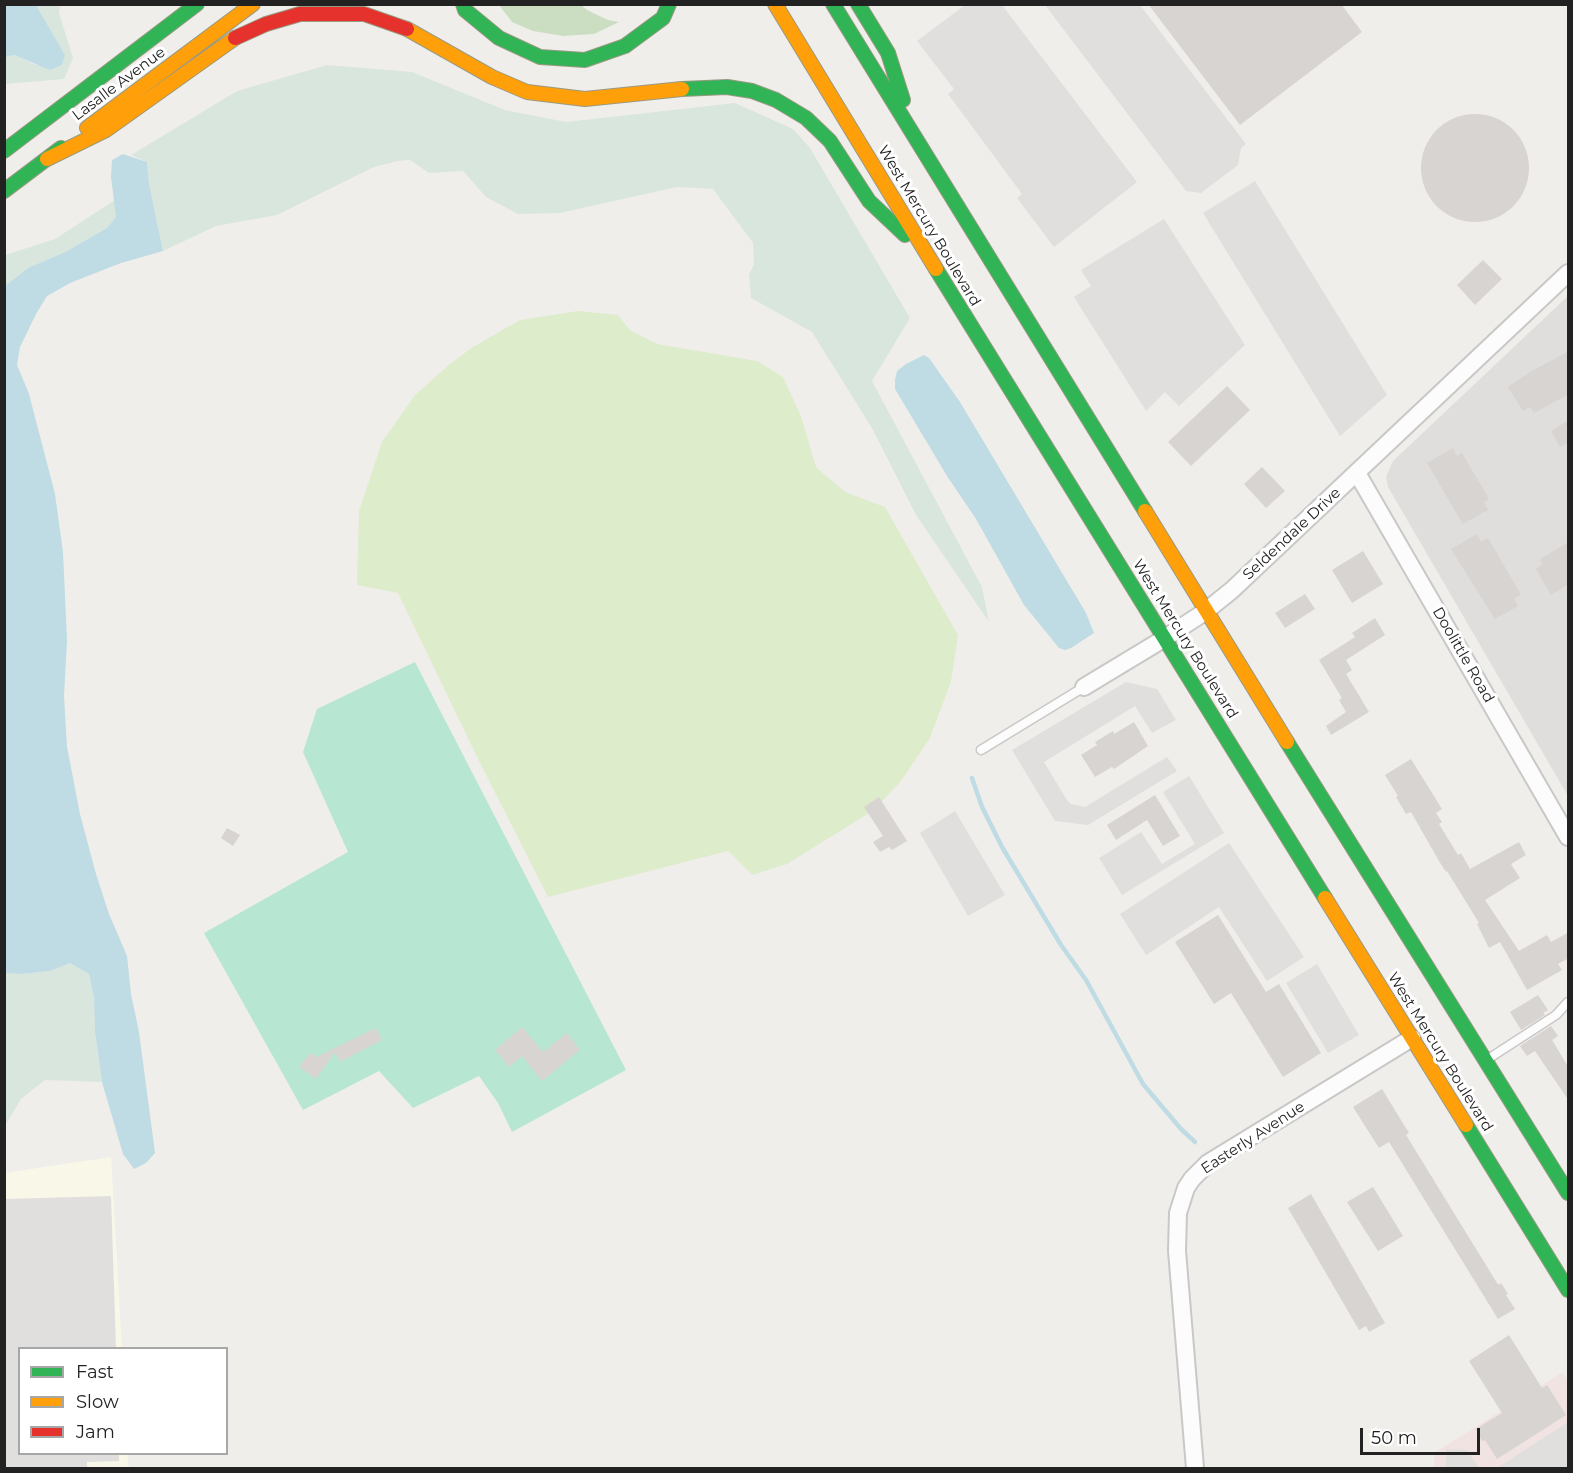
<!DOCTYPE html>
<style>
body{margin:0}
#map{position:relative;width:1573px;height:1473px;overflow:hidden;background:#f0eeeb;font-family:Montserrat,sans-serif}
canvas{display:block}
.frame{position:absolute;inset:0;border:6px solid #222;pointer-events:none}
.legend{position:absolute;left:18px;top:1347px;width:210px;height:108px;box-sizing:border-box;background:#fff;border:2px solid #a7a7a7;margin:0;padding:8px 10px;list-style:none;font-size:18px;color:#222}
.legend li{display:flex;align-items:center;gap:12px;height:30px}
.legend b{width:30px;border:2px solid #a7a7a7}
.scale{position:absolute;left:1360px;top:1428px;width:120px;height:27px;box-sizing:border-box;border:3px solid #222;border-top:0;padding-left:8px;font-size:18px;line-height:21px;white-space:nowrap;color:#222;-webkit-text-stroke:4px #fff;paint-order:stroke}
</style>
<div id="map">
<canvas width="1573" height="1473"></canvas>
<div class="frame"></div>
<ul class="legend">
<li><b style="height:8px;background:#30b455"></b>Fast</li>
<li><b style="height:8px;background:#ff9f0a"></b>Slow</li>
<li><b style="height:8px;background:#e5322d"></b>Jam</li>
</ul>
<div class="scale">50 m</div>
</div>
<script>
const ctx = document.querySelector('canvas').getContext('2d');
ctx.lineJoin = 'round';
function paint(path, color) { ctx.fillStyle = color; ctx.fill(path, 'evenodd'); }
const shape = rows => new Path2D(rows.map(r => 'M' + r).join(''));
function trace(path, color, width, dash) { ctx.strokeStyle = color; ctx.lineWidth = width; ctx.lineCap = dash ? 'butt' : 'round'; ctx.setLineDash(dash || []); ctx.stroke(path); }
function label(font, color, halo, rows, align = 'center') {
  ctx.font = font + ' Montserrat,sans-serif'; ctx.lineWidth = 6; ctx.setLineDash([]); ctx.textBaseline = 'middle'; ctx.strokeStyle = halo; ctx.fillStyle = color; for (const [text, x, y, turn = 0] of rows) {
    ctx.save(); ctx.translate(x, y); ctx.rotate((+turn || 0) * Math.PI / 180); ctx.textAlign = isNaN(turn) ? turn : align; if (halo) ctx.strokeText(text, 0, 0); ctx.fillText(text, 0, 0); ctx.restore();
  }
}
paint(shape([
 [1568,296,1568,796,1388,487,1386,477,1393,461]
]), '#dfdedc');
paint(shape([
 [1563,1372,1568,1381,1568,1468,1434,1468,1434,1453]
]), '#f1e3e1');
paint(shape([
 [111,1157,122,1348,20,1348,20,1454,127,1454,129,1468,5,1468,4,1173]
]), '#f8f7e8');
paint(shape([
 [578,311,618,315,630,330,657,344,757,361,783,377,801,416,816,467,845,492,885,507,958,635,951,682,930,738,901,781,874,810,787,864,752,875,728,851,548,897,479,761,398,593,357,585,359,511,382,442,415,395,451,363,473,347,520,320]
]), '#ddeccb');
paint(shape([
 [499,5,581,5,587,10,608,20,619,22,594,34,563,36,533,31,512,22]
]), '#cbdec1');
paint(shape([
 [36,5,60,5,59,13,73,58,64,79,5,84,6,57,14,55,36,65,62,65,65,55],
 [327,65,412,72,505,110,566,122,735,103,793,129,810,148,910,318,872,381,982,587,989,622,916,515,872,428,812,332,751,298,749,275,754,264,753,243,713,189,677,187,560,213,518,214,486,197,463,171,429,173,410,160,398,161,374,167,277,215,216,226,163,251,149,184,147,162,131,155,237,91],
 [115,200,116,217,107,228,65,252,28,268,5,286,5,255,55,239],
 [70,963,89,974,94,998,95,1032,102,1082,45,1080,21,1099,5,1126,5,973,21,974,50,971]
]), '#d9e6de');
paint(shape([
 [415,662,626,1070,512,1132,498,1103,479,1076,413,1108,379,1071,303,1110,204,933,348,852,303,752,317,709]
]), '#b7e6d2');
paint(shape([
 [965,5,1002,5,1137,182,1054,247,1017,198,1022,194,948,94,954,89,917,41],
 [1045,5,1140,5,1246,144,1241,148,1238,165,1201,193,1186,191],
 [1255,181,1387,395,1340,436,1203,213],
 [1164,219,1245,345,1179,406,1165,392,1146,411,1074,297,1091,286,1081,270],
 [1126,682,1157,689,1176,720,1152,733,1135,706,1044,762,1067,800,1071,804,1085,807,1167,757,1177,771,1088,825,1055,821,1012,750],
 [1189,776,1224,833,1122,895,1099,858,1141,832,1162,864,1195,844,1163,792],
 [955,811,1005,895,968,916,920,833],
 [1229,843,1304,957,1267,981,1219,907,1146,955,1120,914],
 [1317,964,1359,1035,1328,1053,1286,983],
 [111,1196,116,1348,20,1348,20,1454,119,1454,119,1461,87,1462,87,1468,5,1468,5,1199],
 [1568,1422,1568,1468,1497,1468],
 [1446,1449,1467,1450,1479,1468,1446,1468]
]), '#e0dfde');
paint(shape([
 [5,4,36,5,65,55,62,65,50,70,14,55,6,57,5,61],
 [123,154,147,162,149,184,163,251,121,263,70,283,47,296,36,314,20,347,17,365,29,394,55,494,63,552,67,640,64,696,67,747,80,814,96,874,109,914,127,956,131,994,139,1032,155,1153,146,1163,134,1169,123,1154,102,1082,95,1032,94,998,89,974,70,963,50,971,21,974,4,973,5,286,28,268,65,252,107,228,116,217,111,177,112,160],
 [924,355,929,358,960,402,1086,613,1094,633,1071,648,1065,650,1059,648,1024,605,976,519,947,476,895,389,895,380,897,371,906,364]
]), '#bfdbe3');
trace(shape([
 [972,778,982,807,1002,847,1061,945,1086,980,1143,1084,1181,1129,1195,1142]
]), '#bfdbe3', 4.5);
paint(shape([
 [1148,4,1341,4,1362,32,1240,125],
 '1421 168a54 54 0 1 1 108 0a54 54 0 1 1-108 0Z',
 [1483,260,1502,279,1475,305,1457,285],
 [1569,351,1569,394,1534,413,1530,407,1523,411,1508,387,1530,372],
 [1227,386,1250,410,1191,466,1168,442],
 [1569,420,1569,442,1560,447,1551,431],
 [1453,448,1457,456,1462,453,1489,499,1484,502,1488,510,1463,524,1427,463],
 [1262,467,1285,491,1266,508,1244,484],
 [1477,534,1481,542,1488,538,1521,595,1514,598,1518,606,1495,619,1451,549],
 [1569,542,1569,584,1551,595,1536,569,1543,564,1540,559],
 [1363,551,1383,584,1352,603,1332,570],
 [1305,594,1315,609,1285,628,1275,613],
 [1375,618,1385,635,1346,660,1352,670,1346,674,1369,712,1331,735,1326,726,1346,712,1339,700,1342,698,1319,660,1355,637,1352,633],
 [1134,722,1148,746,1114,769,1112,767,1095,777,1081,755,1097,745,1095,742,1113,731,1114,734],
 [1411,759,1442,809,1436,813,1442,822,1439,824,1458,855,1461,853,1470,869,1519,842,1526,855,1511,864,1520,878,1485,900,1519,951,1547,935,1551,942,1569,932,1569,958,1558,964,1562,970,1527,990,1500,942,1489,948,1477,924,1479,923,1447,871,1446,872,1439,861,1411,812,1406,814,1396,797,1398,796,1385,775],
 [1155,795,1180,836,1163,846,1147,820,1116,840,1107,825],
 [879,797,907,841,892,850,889,847,880,852,873,842,883,836,864,807],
 [227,828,240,835,233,846,221,838],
 [1218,915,1266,992,1279,984,1321,1053,1283,1077,1231,993,1214,1004,1175,942],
 [1538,995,1548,1010,1543,1013,1545,1015,1521,1030,1510,1012],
 [1551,1026,1558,1036,1552,1040,1569,1068,1569,1101,1535,1051,1527,1056,1520,1046],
 [522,1027,543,1052,567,1033,580,1050,542,1081,522,1056,509,1067,495,1050],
 [376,1028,382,1040,340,1062,335,1052,316,1079,299,1067,310,1053,316,1057],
 [1382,1089,1409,1133,1406,1135,1497,1283,1499,1285,1501,1283,1508,1294,1506,1295,1515,1309,1498,1319,1389,1142,1379,1148,1353,1107],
 [1373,1187,1403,1236,1378,1251,1347,1202],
 [1311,1194,1385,1323,1369,1332,1366,1326,1359,1330,1288,1208],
 [1509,1335,1542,1388,1547,1385,1566,1415,1497,1459,1485,1440,1482,1441,1476,1429,1502,1413,1469,1361]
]), '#d7d4d2');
const lane = shape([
 [981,750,1084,687],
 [1488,1059,1556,1015,1568,1002]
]);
const street = shape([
 [1357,473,1568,837],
 [1084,687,1165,638,1206,611,1232,590,1568,273],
 [1195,1468,1177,1251,1178,1213,1186,1188,1192,1179,1208,1163,1412,1038]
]);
const fast = shape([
 [463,4,465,10,499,38,540,57,585,60,625,46,663,18,669,4],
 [833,4,1145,511],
 [858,4,888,53,903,100],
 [682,89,727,87,752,91,776,100,806,118,830,141,869,201,905,235],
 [4,151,197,4],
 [4,191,61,148],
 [936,269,1325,898],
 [1287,742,1568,1193],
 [1466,1125,1568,1290]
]);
const slow = shape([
 [775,4,936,269],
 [407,29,492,77,527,92,585,99,682,89],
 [87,128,253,4],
 [47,159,106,130,235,38],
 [1145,511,1287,742],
 [1325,898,1466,1125]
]);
const jam = shape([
 [235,38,266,24,300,14,364,14,407,29]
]);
trace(lane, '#c9c8c7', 11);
trace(street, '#c9c8c7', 20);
trace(fast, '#999a82', 16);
trace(slow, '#999a82', 16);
trace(jam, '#999a82', 16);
trace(lane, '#fdfcfc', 8);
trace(street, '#fdfcfc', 16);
trace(fast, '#30b455', 14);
trace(slow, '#ff9f0a', 14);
trace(jam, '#e5322d', 14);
label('15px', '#222', '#fff', [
 ["Lasalle Avenue",119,84,-37],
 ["West Mercury Boulevard",929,226,59],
 ["Seldendale Drive",1292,534,-43],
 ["West Mercury Boulevard",1185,639,58],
 ["Doolittle Road",1463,655,60],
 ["West Mercury Boulevard",1440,1052,58],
 ["Easterly Avenue",1253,1138,-33]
]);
</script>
